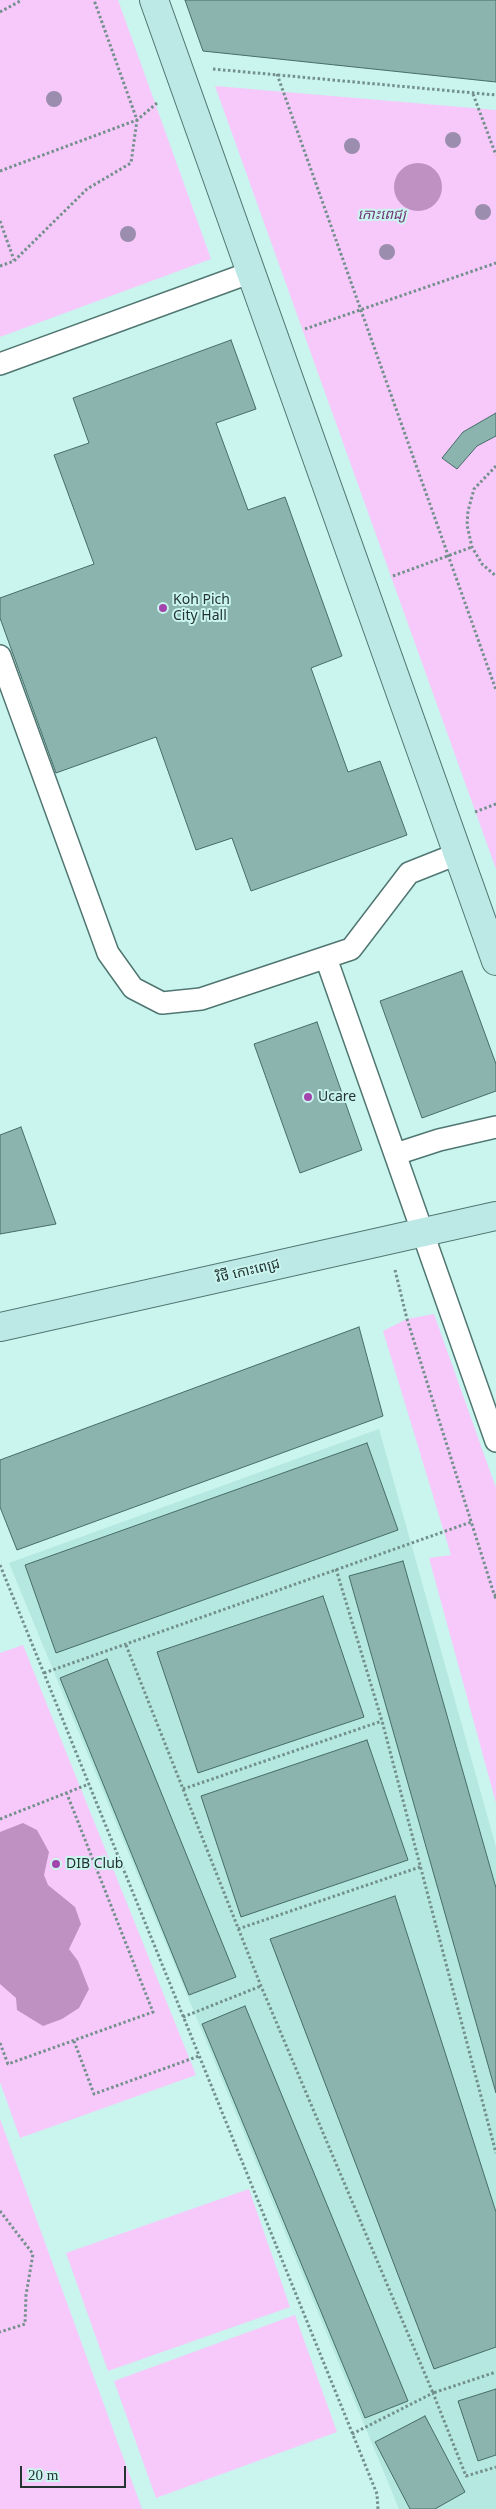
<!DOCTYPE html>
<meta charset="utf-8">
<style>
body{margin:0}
#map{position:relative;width:496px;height:2509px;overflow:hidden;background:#caf4ee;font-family:Georgia,serif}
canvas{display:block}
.scale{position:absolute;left:20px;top:2466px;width:106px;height:22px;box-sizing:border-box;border:2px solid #233432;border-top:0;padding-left:6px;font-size:15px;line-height:18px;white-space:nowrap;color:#233432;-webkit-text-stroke:4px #caf4ee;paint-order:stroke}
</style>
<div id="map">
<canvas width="496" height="2509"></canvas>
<div class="scale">20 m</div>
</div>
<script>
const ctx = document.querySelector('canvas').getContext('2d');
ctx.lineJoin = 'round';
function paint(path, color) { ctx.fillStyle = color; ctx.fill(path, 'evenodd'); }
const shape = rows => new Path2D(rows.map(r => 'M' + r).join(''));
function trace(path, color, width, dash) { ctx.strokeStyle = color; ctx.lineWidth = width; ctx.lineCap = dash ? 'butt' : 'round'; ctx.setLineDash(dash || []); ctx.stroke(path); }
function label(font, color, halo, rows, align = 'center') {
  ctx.font = font + ' Georgia,"Noto Sans Khmer",serif'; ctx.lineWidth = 4; ctx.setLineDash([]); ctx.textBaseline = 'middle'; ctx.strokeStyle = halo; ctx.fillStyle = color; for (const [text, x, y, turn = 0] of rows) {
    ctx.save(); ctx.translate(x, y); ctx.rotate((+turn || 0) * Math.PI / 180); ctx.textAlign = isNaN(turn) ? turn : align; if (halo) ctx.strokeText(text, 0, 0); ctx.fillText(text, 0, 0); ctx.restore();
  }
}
paint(shape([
 [379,1429,496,1847,496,2509,399,2509,9,1563]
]), '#b5e8e1');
paint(shape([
 [0,0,118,0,211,259,0,337],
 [215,86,496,110,496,869],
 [434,1314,496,1488,496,1803,429,1558,451,1555,383,1331,407,1319],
 [23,1645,196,2075,20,2138,0,2082,0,1653],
 [0,2119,142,2509,0,2509],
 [249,2189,290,2307,108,2371,66,2253],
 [295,2315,337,2432,156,2498,114,2381]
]), '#f7c9fb');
paint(shape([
 '394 187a24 24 0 1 1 48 0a24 24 0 1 1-48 0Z',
 [23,1823,37,1830,49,1852,44,1875,48,1885,75,1907,81,1924,69,1949,78,1961,89,1989,79,2008,62,2019,43,2026,17,2010,16,1998,0,1984,0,1832]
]), '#bf90c2');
const building = shape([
 [185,0,496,0,496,82,203,51,185,0],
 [231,340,256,409,216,423,248,510,285,497,342,656,311,668,348,772,380,761,407,835,251,891,232,838,196,850,156,737,56,773,0,618,0,598,94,564,54,455,89,443,73,398,231,340],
 [496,413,496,436,477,446,457,469,442,458,463,432,496,413],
 [462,971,496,1064,496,1091,422,1118,380,1001,462,971],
 [317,1022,362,1150,300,1173,254,1044,317,1022],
 [21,1127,56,1224,0,1234,0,1135,21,1127],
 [359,1327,383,1416,17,1550,0,1507,0,1460,359,1327],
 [367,1443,398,1530,56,1653,25,1565,367,1443],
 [403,1561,496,1888,496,2093,349,1576,403,1561],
 [323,1596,364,1717,198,1773,157,1652,323,1596],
 [107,1659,236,1977,189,1995,60,1678,107,1659],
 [367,1740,408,1860,241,1917,201,1796,367,1740],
 [395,1896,496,2212,496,2347,434,2369,270,1939,395,1896],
 [245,2006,408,2401,365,2418,202,2024,245,2006],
 [496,2389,496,2455,478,2461,458,2401,496,2389],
 [425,2416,465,2492,435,2509,410,2509,375,2442,425,2416]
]);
paint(building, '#8bb4ae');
trace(building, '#476d69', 1);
const lane = shape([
 [0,364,249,273],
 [0,656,108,953,133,988,162,1003,201,999,351,949,409,873,457,854],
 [326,958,496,1441],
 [396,1154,439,1140,496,1127]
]);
const secondary = shape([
 [154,0,496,961],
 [0,1327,496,1216]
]);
trace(lane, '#507671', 24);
trace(secondary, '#507671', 30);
trace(shape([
 [0,12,22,0],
 [213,69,496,95],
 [277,74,496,690],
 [473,94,496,155],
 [0,171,137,120,157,103],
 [0,221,14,260],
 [0,266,14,261,87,189,131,163,137,120,94,0],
 [305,329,496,263],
 [496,466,474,489,468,511,467,525,472,547,482,564,496,576],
 [393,576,472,547],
 [475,812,496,804],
 [395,1270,407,1319,494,1594],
 [0,1565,377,2494,378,2509],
 [336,1569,382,1721,496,2153],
 [496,1596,494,1594,496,1599],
 [126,1645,261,1986,433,2393,496,2372],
 [44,1673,471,1522],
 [183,1789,382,1721],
 [0,1819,89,1784],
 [238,1929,420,1867],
 [183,2017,261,1986],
 [74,2041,94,2094,199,2056],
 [0,2043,8,2064,153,2012,67,1794],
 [0,2211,33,2254,26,2295,25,2324,0,2332],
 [352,2434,433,2393,466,2476,496,2467]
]), '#73908c', 3, [2.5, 2.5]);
trace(lane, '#fff', 21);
trace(secondary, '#bce9e6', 28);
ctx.fillStyle = '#9a8dad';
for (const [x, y] of [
 [54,99],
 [453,140],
 [352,146],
 [483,212],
 [128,234],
 [387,252]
]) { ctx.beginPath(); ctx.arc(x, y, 8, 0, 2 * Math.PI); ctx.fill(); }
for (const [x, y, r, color] of [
 [163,608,5,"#a445ad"],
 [308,1097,5,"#a445ad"],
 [56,1864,5,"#a445ad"]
]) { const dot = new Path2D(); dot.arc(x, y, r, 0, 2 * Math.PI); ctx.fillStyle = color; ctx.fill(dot); trace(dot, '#caf4ee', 2); }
label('italic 14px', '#733978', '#caf4ee', [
 ["កោះពេជ្យ",382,215]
]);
label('14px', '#233432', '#caf4ee', [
 ["Koh Pich",173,600],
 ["City Hall",173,616],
 ["Ucare",318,1097],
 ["DIB Club",66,1864]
], 'left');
label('14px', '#233432', '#caf4ee', [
 ["វិថី កោះពេជ្រ",248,1271,-13]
]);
</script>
